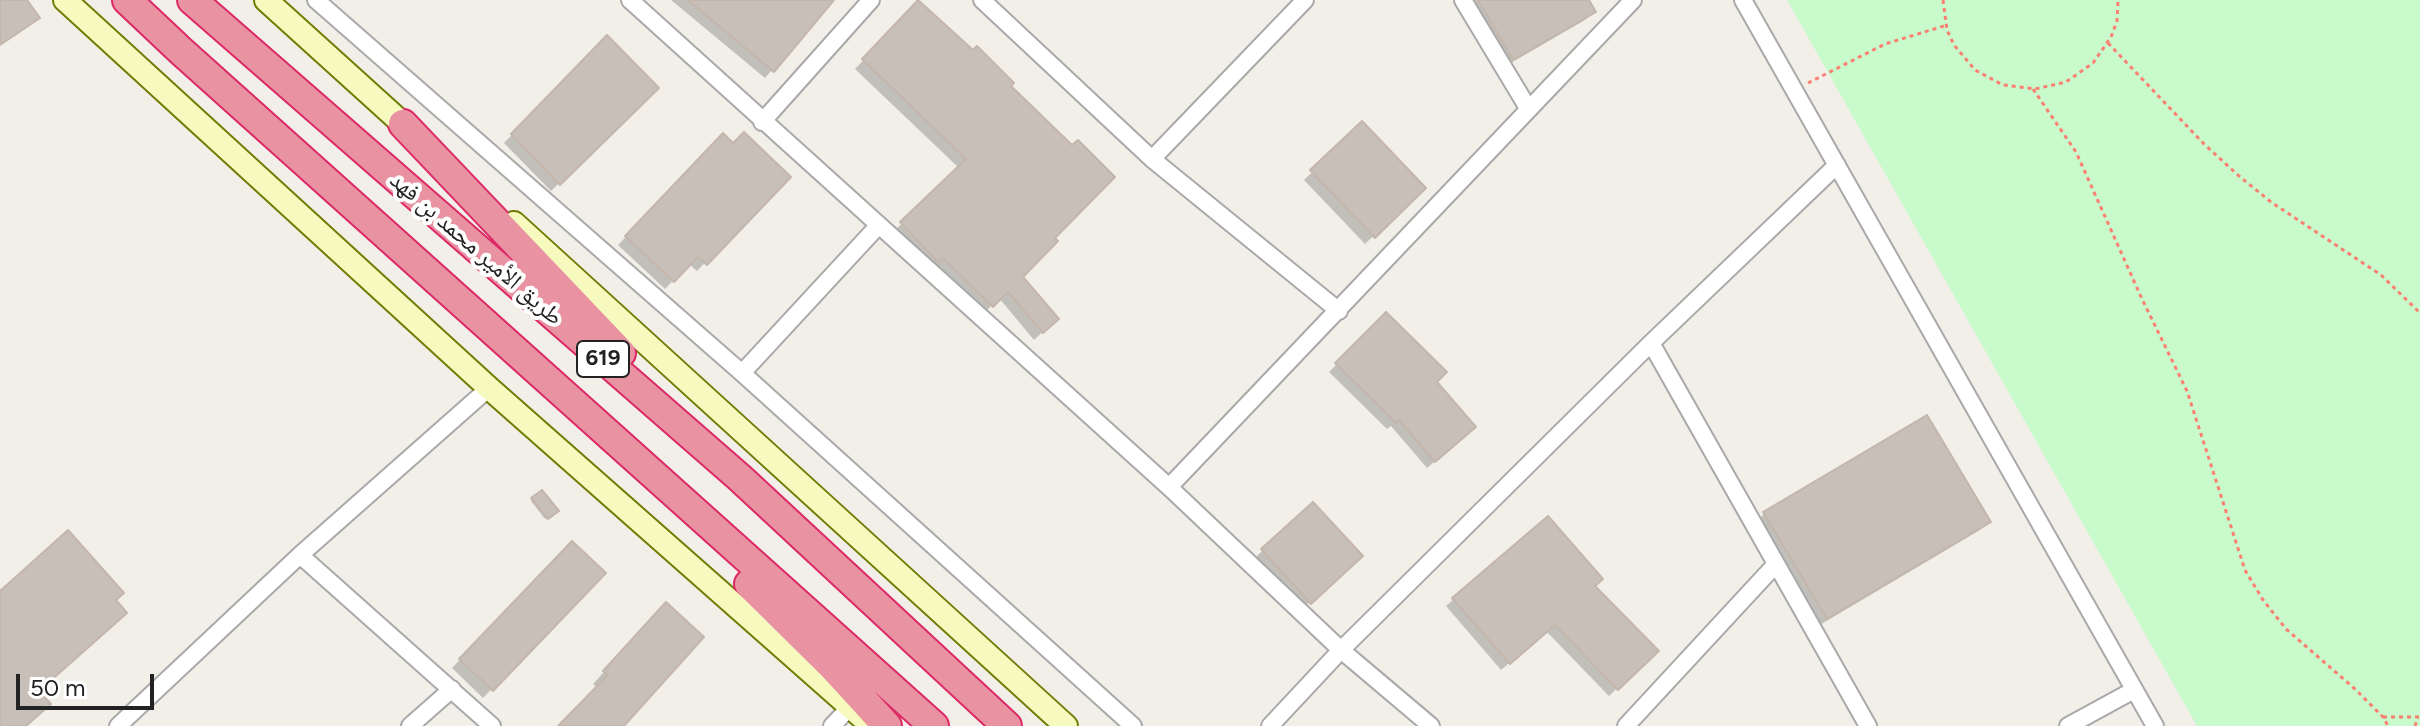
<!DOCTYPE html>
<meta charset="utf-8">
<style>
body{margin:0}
#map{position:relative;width:2420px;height:726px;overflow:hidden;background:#f2efe9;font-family:Figtree,sans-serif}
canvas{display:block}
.scale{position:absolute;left:16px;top:674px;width:138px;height:36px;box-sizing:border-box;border:4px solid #222;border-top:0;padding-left:10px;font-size:24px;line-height:28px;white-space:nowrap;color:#222;-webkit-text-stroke:6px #fff;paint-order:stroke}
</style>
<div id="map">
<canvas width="2420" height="726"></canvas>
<div class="scale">50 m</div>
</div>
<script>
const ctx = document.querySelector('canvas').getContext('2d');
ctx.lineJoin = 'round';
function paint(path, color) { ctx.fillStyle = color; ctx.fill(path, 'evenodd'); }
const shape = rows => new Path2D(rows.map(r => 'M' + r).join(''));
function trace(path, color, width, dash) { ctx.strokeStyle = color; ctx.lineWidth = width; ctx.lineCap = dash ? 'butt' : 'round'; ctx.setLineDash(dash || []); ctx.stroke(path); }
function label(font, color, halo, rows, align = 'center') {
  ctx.font = font + ' Figtree,"Noto Naskh Arabic",sans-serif'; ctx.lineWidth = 8; ctx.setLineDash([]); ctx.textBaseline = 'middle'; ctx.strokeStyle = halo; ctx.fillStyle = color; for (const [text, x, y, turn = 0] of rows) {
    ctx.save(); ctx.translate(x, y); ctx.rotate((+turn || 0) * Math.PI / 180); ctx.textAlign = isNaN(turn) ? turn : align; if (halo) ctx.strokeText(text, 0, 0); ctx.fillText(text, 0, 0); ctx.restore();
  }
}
paint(shape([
 [1787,0,2420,0,2420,726,2197,726]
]), '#c8facc');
paint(shape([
 [671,0,834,0,765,78],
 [1465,0,1586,0,1593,12,1585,20,1504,67],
 [920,1,1008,86,1052,238,1020,277,1048,327,1034,340,999,298,983,314,893,232,959,168,855,69],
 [607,38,656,88,551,191,504,143],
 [1362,124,1423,188,1365,244,1304,180],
 [723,136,733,145,788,177,697,271,689,264,665,289,618,245],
 [1386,315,1434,382,1466,435,1427,468,1391,426,1387,429,1329,372],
 [542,492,556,511,545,519,531,501],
 [1765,513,1988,522,1980,530,1818,626,1756,522],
 [572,544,603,574,483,698,452,668],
 [1263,550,1352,564,1301,610,1254,559],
 [1593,586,1656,651,1609,696,1546,631,1501,670,1446,606,1454,599],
 [654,617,619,726,560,726,597,688,593,684]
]), '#0003');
const building = shape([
 [0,0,27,0,40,18,0,45,0,0],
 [688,0,834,0,774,72,688,0],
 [918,0,973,50,977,46,1014,83,1011,86,1072,145,1078,140,1115,177,1055,238,1058,241,1023,277,1059,319,1043,333,1008,292,993,307,943,258,939,263,900,222,966,159,862,59,918,0],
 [1478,0,1589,0,1596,12,1513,60,1478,0],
 [607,35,659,88,560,185,511,134,607,35],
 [1362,121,1426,188,1375,238,1310,170,1362,121],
 [744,132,791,177,707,265,698,257,674,282,625,236,723,133,733,143,744,132],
 [1386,312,1447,372,1437,382,1476,427,1435,462,1399,420,1396,423,1335,363,1386,312],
 [1927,415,1991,522,1827,619,1763,512,1927,415],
 [542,490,559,511,548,519,531,498,542,490],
 [1313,502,1363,556,1311,604,1261,549,1313,502],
 [1548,516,1603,579,1595,586,1659,651,1618,690,1555,625,1510,664,1452,598,1548,516],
 [68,530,124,593,116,600,127,613,39,691,51,704,26,726,0,726,0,591,68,530],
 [572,541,606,573,493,691,459,659,572,541],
 [666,602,704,637,624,726,558,726,608,675,603,671,666,602]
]);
paint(building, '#c7bfb8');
trace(building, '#c4b6ab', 2);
const minor = shape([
 [316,0,742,373,1133,726],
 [630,0,1169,487,1341,650,1431,726],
 [982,0,1152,159,1339,311],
 [1463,0,1528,108],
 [1743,0,2155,726],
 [762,122,871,0],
 [1152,159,1305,0],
 [1651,343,1868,726],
 [742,373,878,226],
 [1169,487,1633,0],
 [300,555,492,726],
 [118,726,300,555,489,388],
 [410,726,452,689],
 [832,726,850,707],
 [1270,726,1341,650,1651,343,1837,165],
 [1626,726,1776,564],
 [2068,726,2134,690]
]);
const secondary = shape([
 [65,0,489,388,872,726],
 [266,0,414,134],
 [514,223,1066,726]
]);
const motorway = shape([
 [127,0,181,51,934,726],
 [192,0,740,478,1007,726],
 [403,124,621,353],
 [749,584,833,667,887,726]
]);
trace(minor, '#a9a9a9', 20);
trace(secondary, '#707d05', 26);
trace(motorway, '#dc2a67', 32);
trace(shape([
 [1943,0,1947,30,1954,45,1975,70,2003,85,2035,89,2066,82,2093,63,2111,37,2117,21,2118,0],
 [2108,43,2204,144,2239,176,2271,202,2381,275,2420,313],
 [1808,83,1885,44,1944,26],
 [2033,89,2076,152,2142,299,2187,391,2245,570,2263,600,2286,629,2355,689,2383,717,2388,726],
 [2383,717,2420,717],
 [2415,726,2418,718]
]), '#fa8072', 3, [4, 4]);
trace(minor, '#fff', 16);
trace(secondary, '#f7fabf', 22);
trace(motorway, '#e892a2', 28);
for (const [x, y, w] of [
 [603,359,52]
]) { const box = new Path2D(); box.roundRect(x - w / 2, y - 18, w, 36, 6); ctx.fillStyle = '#fff'; ctx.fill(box); trace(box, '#222', 2); }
label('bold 22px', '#222', null, [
 ["619",603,359]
]);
label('24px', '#222', '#fff', [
 ["طريق الأمير محمد بن فهد",476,249,41]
]);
</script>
